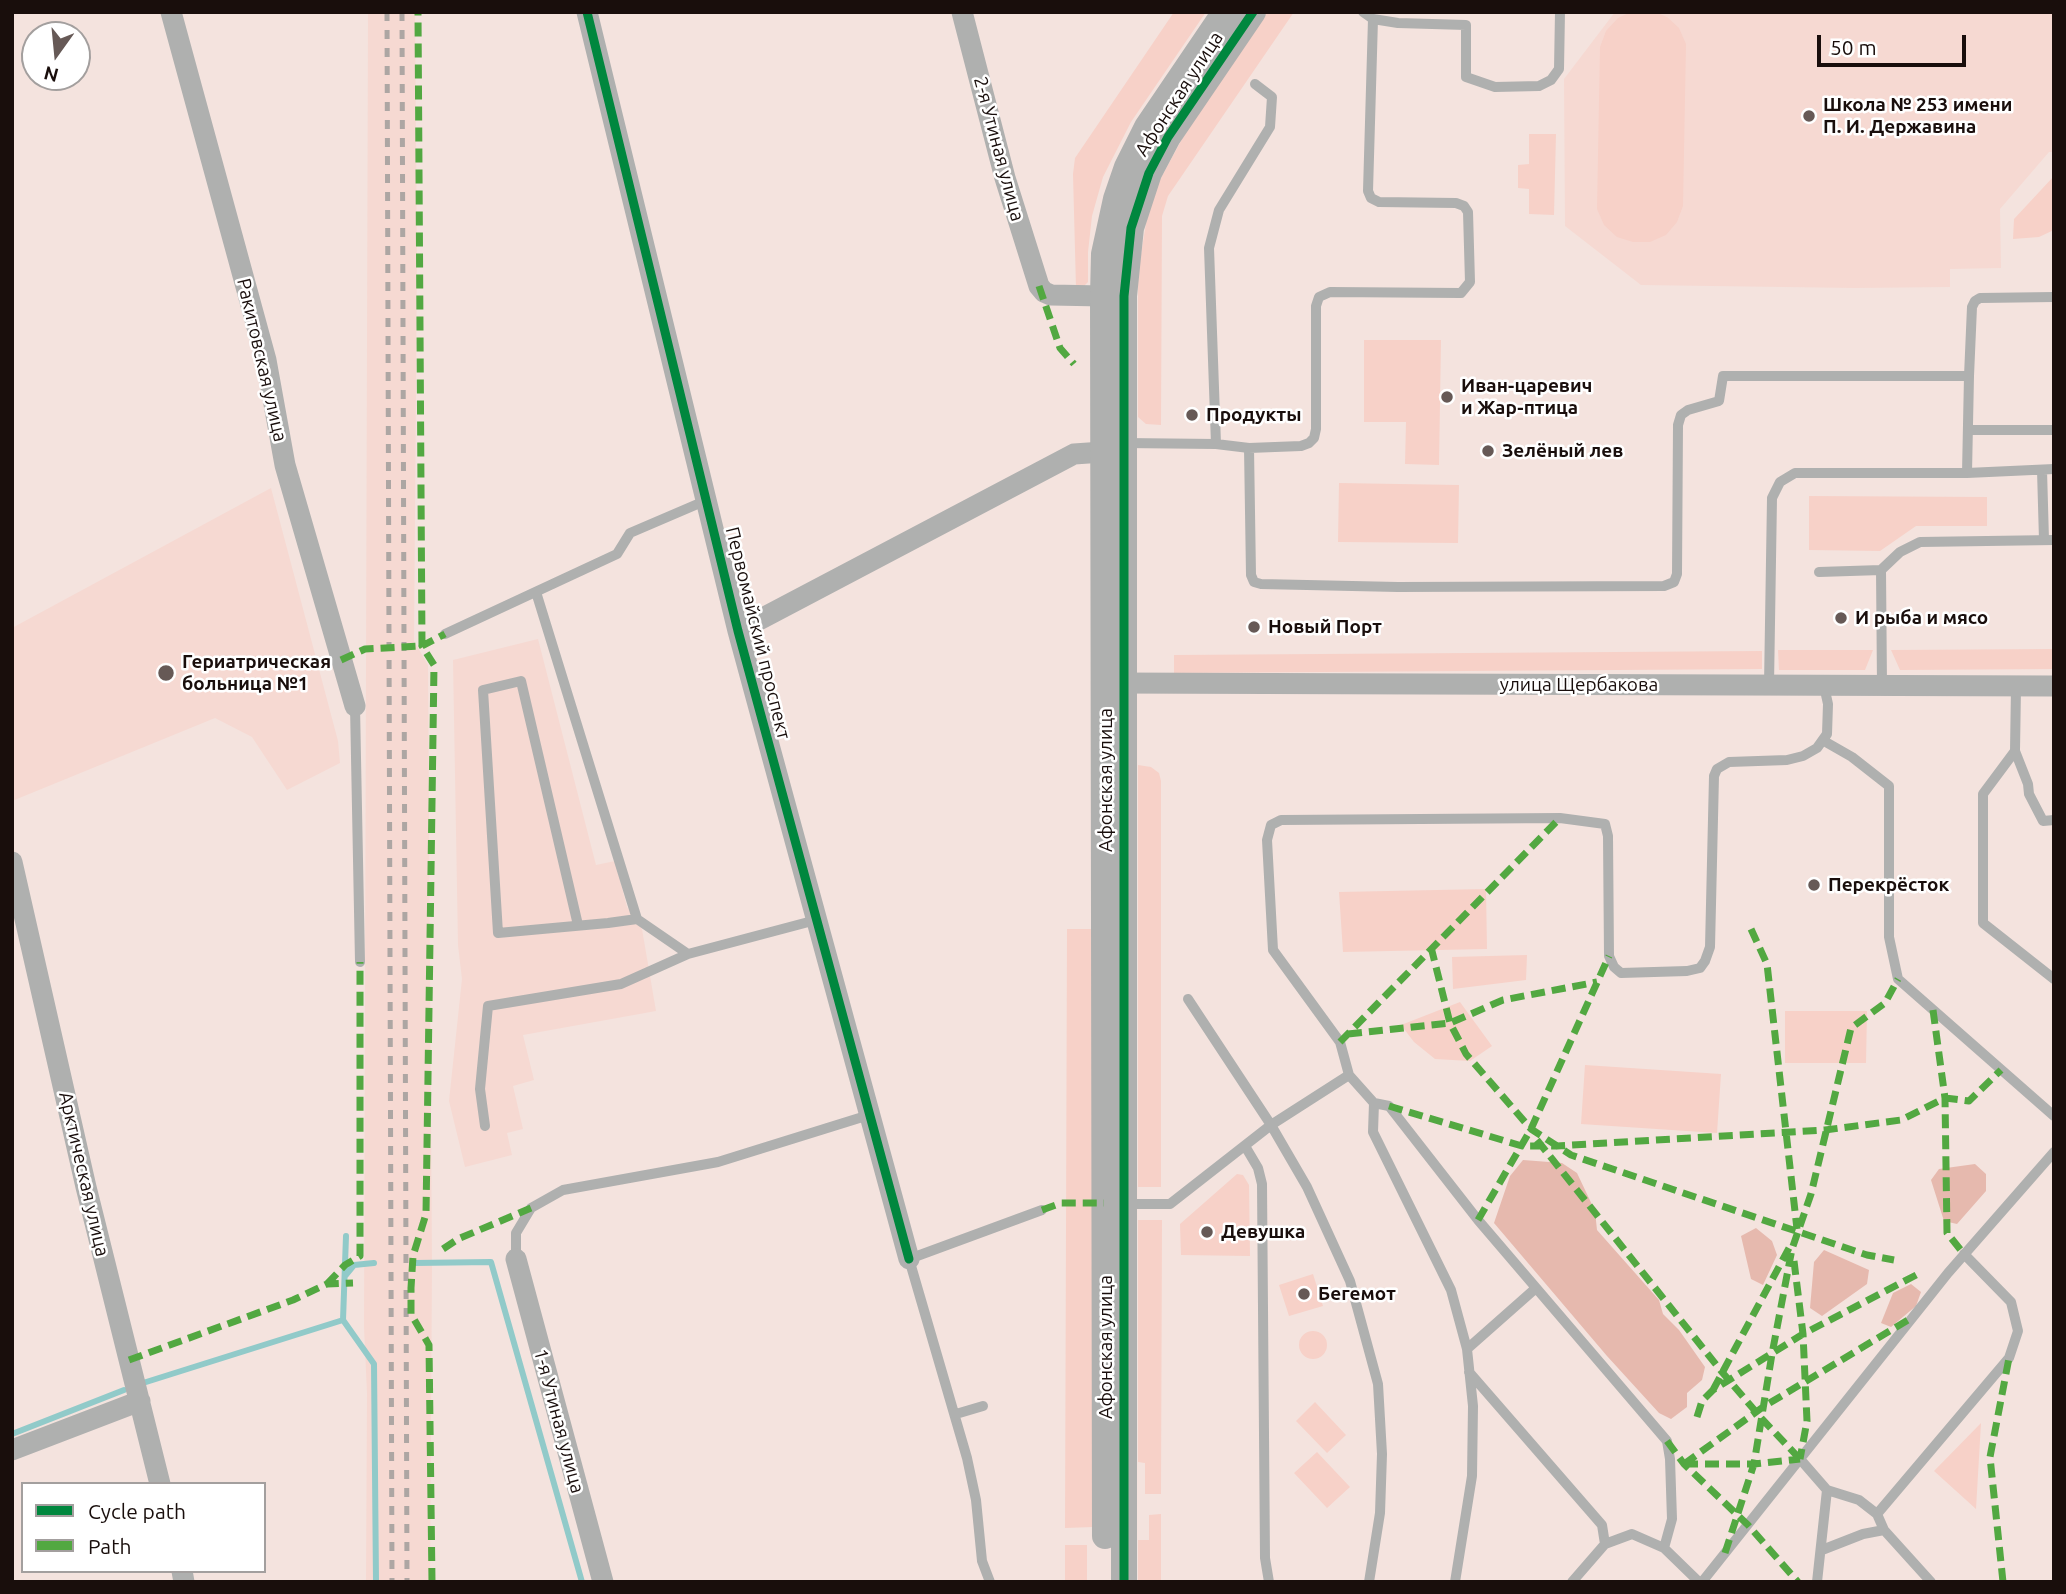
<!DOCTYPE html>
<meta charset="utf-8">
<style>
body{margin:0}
#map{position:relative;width:2066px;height:1594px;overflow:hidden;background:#f4e3de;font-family:Ubuntu,sans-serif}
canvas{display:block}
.frame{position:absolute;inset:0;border:14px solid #190e0c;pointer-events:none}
.legend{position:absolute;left:21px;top:1482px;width:245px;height:91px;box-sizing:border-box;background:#fff;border:2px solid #a39f9e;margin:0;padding:9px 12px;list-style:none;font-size:21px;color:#190e0c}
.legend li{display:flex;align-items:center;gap:14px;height:35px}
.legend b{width:35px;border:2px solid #a39f9e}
.north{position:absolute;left:21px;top:21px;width:70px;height:70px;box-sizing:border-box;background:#fff;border:2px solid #a39f9e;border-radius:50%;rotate:195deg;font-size:19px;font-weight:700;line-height:28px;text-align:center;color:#190e0c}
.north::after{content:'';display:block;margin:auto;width:24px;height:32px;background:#665956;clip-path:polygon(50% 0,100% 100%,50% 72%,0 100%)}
.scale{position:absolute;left:1817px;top:35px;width:149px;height:32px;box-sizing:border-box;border:4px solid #190e0c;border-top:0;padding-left:9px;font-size:21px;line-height:24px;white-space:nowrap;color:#190e0c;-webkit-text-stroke:5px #fff;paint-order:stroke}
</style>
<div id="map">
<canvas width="2066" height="1594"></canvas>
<div class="frame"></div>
<ul class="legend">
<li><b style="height:9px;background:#00873e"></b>Cycle path</li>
<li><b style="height:9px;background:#52a841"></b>Path</li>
</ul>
<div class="north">N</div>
<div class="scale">50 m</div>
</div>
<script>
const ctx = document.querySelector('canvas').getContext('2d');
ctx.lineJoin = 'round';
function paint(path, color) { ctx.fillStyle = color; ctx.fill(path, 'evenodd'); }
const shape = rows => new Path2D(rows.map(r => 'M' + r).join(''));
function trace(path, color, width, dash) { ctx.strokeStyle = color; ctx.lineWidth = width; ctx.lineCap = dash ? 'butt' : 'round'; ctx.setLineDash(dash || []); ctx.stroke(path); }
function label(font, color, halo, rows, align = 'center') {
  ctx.font = font + ' Ubuntu,sans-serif'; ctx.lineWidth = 5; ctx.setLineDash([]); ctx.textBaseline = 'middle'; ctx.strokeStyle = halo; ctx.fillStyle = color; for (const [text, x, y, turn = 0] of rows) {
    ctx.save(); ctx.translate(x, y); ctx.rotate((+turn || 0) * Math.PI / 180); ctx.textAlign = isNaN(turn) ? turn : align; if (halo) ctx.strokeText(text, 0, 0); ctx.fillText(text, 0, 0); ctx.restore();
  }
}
paint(shape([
 [368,12,415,12,417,259,414,641,428,665,432,1266,430,1582,366,1582,367,1393,364,1327],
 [1615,12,2052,12,2054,152,2049,152,2000,209,2001,268,1950,269,1950,287,1855,288,1641,285,1565,226,1564,79],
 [271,488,338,741,340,763,287,790,252,737,215,718,12,801,12,628],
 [538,639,596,865,615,861,627,907,642,929,656,1011,523,1035,534,1080,513,1086,523,1129,507,1133,512,1155,465,1167,449,1101,462,979,458,945,453,660]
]), '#f6d9d2');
paint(shape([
 [1174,12,1206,12,1131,122,1103,177,1092,216,1088,252,1088,282,1082,288,1076,288,1073,174,1075,158],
 [1265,12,1294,12,1168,196,1162,216,1161,425,1146,424,1138,417,1138,273,1148,211,1156,187,1194,117],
 [1631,12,1655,12,1667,17,1679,28,1686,44,1683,206,1677,222,1666,235,1650,242,1633,242,1617,237,1604,225,1597,209,1600,47,1606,31,1618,18],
 [1529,134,1556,134,1554,215,1529,214,1529,189,1518,188,1518,165,1529,164],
 [2054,176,2054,230,2039,237,2013,239,2014,219],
 [1364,340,1441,340,1439,465,1405,464,1406,422,1364,422],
 [1339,483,1459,485,1458,543,1338,542],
 [1809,496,1987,497,1987,526,1916,526,1880,551,1809,550],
 [2054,649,2054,669,1900,670,1891,650],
 [1778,650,1873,650,1865,670,1779,670],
 [1762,651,1762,669,1174,673,1174,655],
 [1138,765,1151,767,1159,773,1161,781,1161,1187,1138,1187],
 [1486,889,1487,949,1343,952,1339,892],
 [1067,929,1092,929,1093,1527,1065,1528],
 [1527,955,1526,980,1453,989,1452,957],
 [1460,1002,1492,1046,1470,1061,1435,1059,1414,1042,1401,1025],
 [1785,1011,1867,1011,1866,1063,1785,1063],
 [1585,1065,1721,1074,1717,1133,1581,1124],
 [1237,1174,1243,1175,1249,1185,1250,1256,1181,1255,1180,1224],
 [1138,1220,1162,1220,1161,1494,1145,1494,1145,1463,1138,1462],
 [1313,1274,1323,1306,1289,1316,1279,1285],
 '1299 1345a14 14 0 1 1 28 0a14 14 0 1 1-28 0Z',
 [1315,1402,1346,1435,1327,1453,1296,1421],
 [1981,1423,1976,1509,1934,1471],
 [1317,1452,1350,1487,1327,1508,1294,1473],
 [1161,1514,1161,1582,1138,1582,1138,1540,1149,1540,1149,1515],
 [1065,1545,1087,1545,1087,1582,1065,1582]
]), '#f7d1c8');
paint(shape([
 [1523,1160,1562,1163,1577,1173,1595,1211,1597,1230,1659,1300,1663,1314,1679,1330,1705,1367,1702,1380,1687,1393,1687,1407,1671,1419,1659,1413,1607,1356,1494,1223,1510,1176],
 [1975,1164,1986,1174,1986,1191,1957,1224,1944,1221,1931,1180,1939,1169],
 [1756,1228,1772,1241,1777,1255,1763,1285,1751,1279,1741,1236],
 [1824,1250,1869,1270,1867,1284,1822,1316,1810,1308,1814,1262],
 [1911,1284,1921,1292,1916,1306,1891,1327,1881,1323,1893,1293]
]), '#e6b9ae');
trace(shape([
 [346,1236,343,1320,374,1364,376,1582],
 [414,1263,491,1262,582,1582],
 [345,1276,354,1265,374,1263],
 [143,1383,343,1320],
 [12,1434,124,1390]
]), '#91cac9', 6);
trace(shape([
 [1363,12,1373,19,1398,23,1466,25,1466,77,1495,87,1539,86,1551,80,1559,69,1560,12],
 [1969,376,1972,307,1975,301,1980,298,2054,297],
 [1968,430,2054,430],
 [1124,443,1216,444,1249,448,1251,575,1254,582,1261,584,1398,587,1664,586,1674,582,1677,574,1678,425,1681,415,1688,410,1719,401,1723,376,1969,376,1967,473,1795,473,1780,482,1772,498,1769,685],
 [1216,444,1209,248,1219,210,1270,127,1272,97,1255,84],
 [1249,448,1301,446,1309,443,1314,438,1316,429,1316,306,1319,297,1330,292,1461,293,1470,282,1468,212,1464,206,1456,203,1379,202,1371,198,1368,191,1373,19],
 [2042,470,2044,540],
 [1967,473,2054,469],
 [1819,572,1881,570],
 [536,592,637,919],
 [445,634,617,554,630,533,707,500],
 [1882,686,1881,570,1900,552,1920,542,2054,540],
 [2016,687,2015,751,1983,794,1983,923,2054,979],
 [355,706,360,962],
 [1824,741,1852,757,1889,786,1889,937,1898,979,2054,1116],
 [2015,751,2028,784,2029,794,2043,821,2054,820],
 [578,925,521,681,483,690,498,933,608,923,637,919,688,954],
 [1188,999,1271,1125,1307,1187,1350,1281,1378,1384,1382,1454,1380,1513,1369,1582],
 [1374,1103,1373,1132,1451,1290,1467,1349,1473,1406,1472,1476,1455,1582],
 [485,1126,480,1089,488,1006,621,984,688,954,816,920],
 [1245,1146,1258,1168,1262,1184,1265,1558,1269,1582],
 [1125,1204,1170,1204,1271,1125,1349,1075],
 [516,1259,516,1233,531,1208,563,1190,718,1162,869,1115],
 [1467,1349,1536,1288],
 [1469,1372,1602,1525,1605,1544],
 [956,1414,983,1406],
 [1800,1459,1827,1490,1859,1500,1877,1514,1884,1530,1931,1582],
 [1877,1514,2009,1358,2018,1331,2011,1302,1964,1254],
 [1664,1548,1672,1519,1670,1459,1667,1441,1478,1220,1389,1106,1374,1103,1349,1075,1340,1042,1273,950,1267,840,1271,825,1281,820,1560,818,1605,824,1608,836,1609,956,1614,967,1621,973,1687,971,1700,968,1705,961,1710,947,1714,776,1717,769,1729,762,1787,760,1803,756,1817,748,1827,734,1828,704,1824,686],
 [1822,1550,1863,1534,1884,1530],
 [990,1582,982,1561,976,1500,967,1458,909,1259,1042,1210],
 [1572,1582,1605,1544,1632,1534,1664,1548,1699,1582],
 [1702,1582,1948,1273,2054,1152],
 [1817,1582,1827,1490]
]), '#afb0af', 10);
trace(shape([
 [171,12,266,360,285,465,355,706],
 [587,12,738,631,909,1259],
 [962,12,1005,178,1039,286,1044,292,1051,295,1103,296],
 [738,631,1074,454,1103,452],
 [1111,683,2054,686],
 [12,862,86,1187,160,1484],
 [516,1259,603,1582],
 [12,1450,140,1401],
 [182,1571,184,1582]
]), '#afb0af', 21);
trace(shape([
 [1105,1536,1103,296,1104,254,1116,199,1127,167,1147,127,1225,12],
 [1124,1582,1124,296,1131,228,1149,173,1168,137,1253,12]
]), '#afb0af', 26);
trace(shape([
 [387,12,392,1582],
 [402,12,407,1582]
]), '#ada6a3', 5, [9, 9]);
trace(shape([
 [1039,286,1060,348,1074,364],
 [341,660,365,649,422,646,418,12],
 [1751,929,1767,964,1797,1229],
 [1431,947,1450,1023,1466,1054,1531,1129,1571,1155,1867,1255,1894,1260],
 [1933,1010,1945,1098,1947,1233,1964,1254],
 [1348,1034,1450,1023,1503,1000,1597,982],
 [1340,1042,1560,818],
 [1389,1106,1522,1146,1557,1146,1825,1130,1901,1120,1945,1098,1969,1101,2001,1070],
 [1537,1140,1722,1372,1762,1419,1800,1459],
 [1042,1210,1061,1203,1104,1203],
 [1478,1220,1531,1129,1609,956],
 [443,1249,458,1239,531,1208],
 [1794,1261,1803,1334,1807,1421,1800,1459],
 [327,1284,345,1265,360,1256,360,962],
 [129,1360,293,1300,327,1284,353,1283],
 [1713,1390,1789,1248],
 [1697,1417,1702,1401,1713,1390,1803,1334,1922,1272],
 [1667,1441,1684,1464,1748,1525,1798,1582],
 [1684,1464,1763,1407,1913,1317],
 [1684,1464,1754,1464,1800,1459],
 [1725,1553,1754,1464,1772,1354,1792,1249,1811,1194,1851,1028,1885,1003,1898,979],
 [432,1582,429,1345,411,1314,411,1288,413,1256,426,1214,434,665,422,646,445,634],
 [2003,1582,1990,1457,2009,1358]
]), '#52a841', 7, [14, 7]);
trace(shape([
 [587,12,738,631,909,1259],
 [1124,1582,1124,296,1131,228,1149,173,1168,137,1253,12]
]), '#00873e', 9);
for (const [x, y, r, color] of [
 [1809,116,7,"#665956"],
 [1447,397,7,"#665956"],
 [1192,415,7,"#665956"],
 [1488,451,7,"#665956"],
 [1841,618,7,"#665956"],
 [1254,627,7,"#665956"],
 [166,673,9,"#665956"],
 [1814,885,7,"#665956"],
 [1207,1232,7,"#665956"],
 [1304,1294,7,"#665956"]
]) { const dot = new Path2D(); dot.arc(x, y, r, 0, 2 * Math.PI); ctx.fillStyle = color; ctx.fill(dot); trace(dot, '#fff', 2.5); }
label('19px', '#190e0c', '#fff', [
 ["Афонская улица",1179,94,-57],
 ["2-я Утиная улица",999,149,75],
 ["Ракитовская улица",262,360,77],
 ["Первомайский проспект",758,633,76],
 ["улица Щербакова",1579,685],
 ["Афонская улица",1106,780,-90],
 ["Арктическая улица",84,1174,77],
 ["Афонская улица",1106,1347,-90],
 ["1-я Утиная улица",559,1421,75]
]);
label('bold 19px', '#190e0c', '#fff', [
 ["Школа № 253 имени",1823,105],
 ["П. И. Державина",1823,127],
 ["Иван-царевич",1461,386],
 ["и Жар-птица",1461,408],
 ["Продукты",1206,415],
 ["Зелёный лев",1502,451],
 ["И рыба и мясо",1855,618],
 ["Новый Порт",1268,627],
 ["Гериатрическая",182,662],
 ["больница №1",182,684],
 ["Перекрёсток",1828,885],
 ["Девушка",1221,1232],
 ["Бегемот",1318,1294]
], 'left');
</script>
